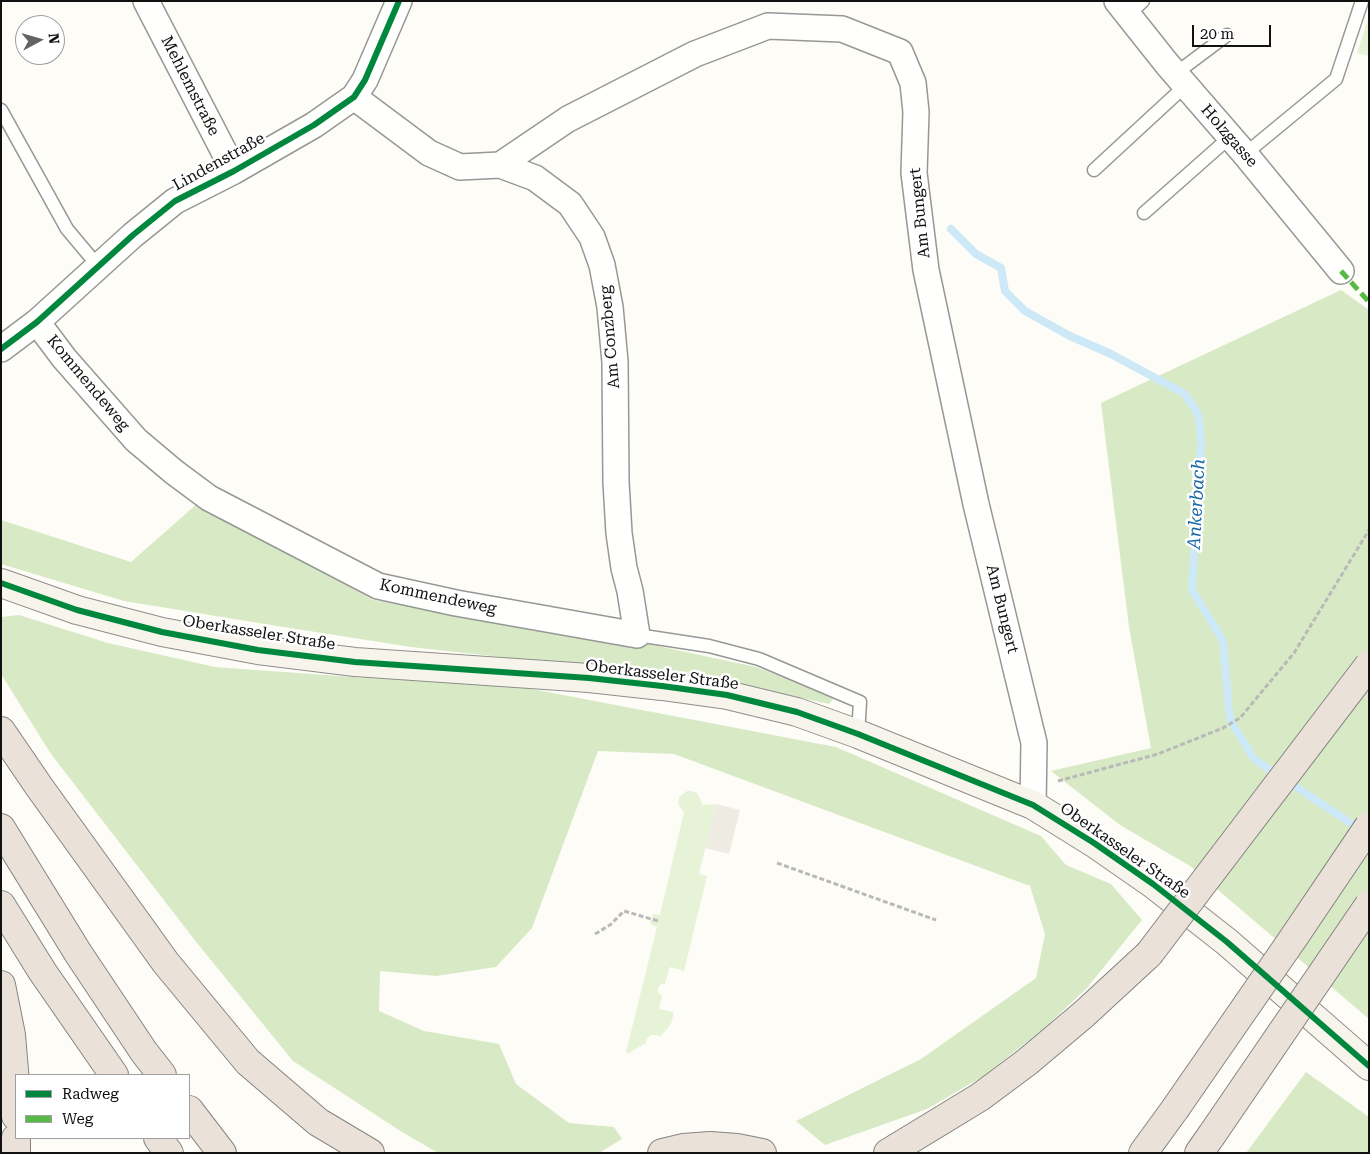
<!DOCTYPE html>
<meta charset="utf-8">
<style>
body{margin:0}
#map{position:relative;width:1370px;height:1154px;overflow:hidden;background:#fdfcf7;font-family:"Roboto Serif",serif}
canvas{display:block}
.frame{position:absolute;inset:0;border:2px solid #111;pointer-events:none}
.legend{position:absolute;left:15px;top:1074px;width:175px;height:65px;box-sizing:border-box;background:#fff;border:1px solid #a0a0a0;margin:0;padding:6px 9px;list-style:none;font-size:15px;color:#111}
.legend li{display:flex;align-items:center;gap:10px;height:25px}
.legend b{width:25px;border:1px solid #a0a0a0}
.north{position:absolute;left:15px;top:15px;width:50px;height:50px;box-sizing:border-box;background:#fff;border:1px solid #a0a0a0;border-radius:50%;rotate:84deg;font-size:14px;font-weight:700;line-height:20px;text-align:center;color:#111}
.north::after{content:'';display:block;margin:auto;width:18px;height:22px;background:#646362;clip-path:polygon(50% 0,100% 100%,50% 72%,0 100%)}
.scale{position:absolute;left:1192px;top:25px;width:79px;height:22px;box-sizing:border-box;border:2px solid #111;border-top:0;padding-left:6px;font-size:15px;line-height:18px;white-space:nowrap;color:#111;-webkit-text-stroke:4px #fff;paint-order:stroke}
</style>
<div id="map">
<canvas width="1370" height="1154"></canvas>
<div class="frame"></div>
<ul class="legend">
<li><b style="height:6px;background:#00873e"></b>Radweg</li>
<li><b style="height:6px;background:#58b947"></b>Weg</li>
</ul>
<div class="north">N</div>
<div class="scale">20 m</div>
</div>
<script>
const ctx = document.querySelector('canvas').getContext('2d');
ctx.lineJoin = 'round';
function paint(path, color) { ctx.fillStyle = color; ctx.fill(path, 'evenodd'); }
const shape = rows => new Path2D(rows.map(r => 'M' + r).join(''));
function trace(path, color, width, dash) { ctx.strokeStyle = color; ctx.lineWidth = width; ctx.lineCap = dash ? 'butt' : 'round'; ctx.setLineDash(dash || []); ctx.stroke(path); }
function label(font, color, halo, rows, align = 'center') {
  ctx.font = font + ' "Roboto Serif",serif'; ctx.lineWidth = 5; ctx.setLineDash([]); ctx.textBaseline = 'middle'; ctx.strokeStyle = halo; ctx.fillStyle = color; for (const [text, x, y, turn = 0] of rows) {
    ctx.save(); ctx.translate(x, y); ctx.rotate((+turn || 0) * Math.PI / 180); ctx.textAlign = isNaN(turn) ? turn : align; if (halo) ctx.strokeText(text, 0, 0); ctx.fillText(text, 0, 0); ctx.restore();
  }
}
paint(shape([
 [1369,16,1369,56,1357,53],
 [687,791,692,791,698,794,701,801,702,805,716,804,699,874,707,876,684,971,670,967,665,984,661,984,658,988,658,992,662,996,659,1009,674,1012,671,1024,660,1037,658,1035,651,1035,647,1038,646,1043,627,1054,626,1052,657,927,650,924,653,914,660,915,684,812,680,807,678,803,679,797]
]), '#e7f3d7');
paint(shape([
 [1341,290,1369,310,1369,1019,1190,866,1120,825,1051,771,1151,748,1129,627,1101,403],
 [198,503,373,600,543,629,639,642,756,667,835,697,829,704,735,683,411,647,271,625,124,601,1,564,1,520,131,562],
 [19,615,108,643,215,667,353,677,516,686,836,747,1041,836,1066,865,1111,884,1142,920,1086,989,1042,1030,982,1077,927,1109,825,1145,796,1121,921,1059,1036,978,1045,934,1030,886,674,754,598,751,532,928,496,967,436,976,380,971,379,1011,424,1031,499,1044,516,1084,569,1123,614,1127,622,1139,599,1153,438,1153,402,1132,293,1061,197,943,51,754,1,674,1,617],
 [1306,1072,1369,1117,1369,1153,1246,1153]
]), '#d8eac5');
paint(shape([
 [716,804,740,810,729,854,705,848]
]), '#edebe2');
trace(shape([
 [951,229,976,254,1001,268,1005,291,1025,311,1070,336,1111,354,1185,394,1199,416,1201,443,1192,590,1223,641,1230,720,1254,759,1361,830]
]), '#cde8f7', 8);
const lane = shape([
 [1128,15,1143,1],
 [1175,74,1227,35],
 [1,110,67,229,98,266],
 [1245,154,1336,79,1362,1],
 [1094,170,1185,86],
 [1144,213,1230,137],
 [637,635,709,646,759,659,860,702,858,734]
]);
const street = shape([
 [146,1,234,171],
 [1117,1,1167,64,1245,154,1341,271],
 [500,165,568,119,695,54,768,26,842,29,900,52,913,83,916,112,914,173,926,270,976,504,1034,743,1033,805],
 [37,322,64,358,136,440,174,472,209,498,378,586,456,603,637,635,630,591,624,568,619,533,616,482,615,362,610,307,602,265,592,237,570,204,535,178,500,165,460,167,429,153,354,97],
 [1,349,37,322,133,235,175,201,234,171,314,125,354,97,365,80,399,1]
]);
const secondary = shape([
 [1,583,77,610,162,632,258,650,355,662,589,678,662,686,727,695,797,712,858,734,1033,805,1094,843,1153,884,1227,942,1369,1066]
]);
const highway = shape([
 [1,731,40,788,166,963,248,1062,318,1122,370,1153],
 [1,828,78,953,144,1052,162,1075],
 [1,905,42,971,114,1075],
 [1,985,11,1035,15,1082,16,1116],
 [189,1110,222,1153],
 [158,1138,169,1153],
 [16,1153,16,1138],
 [662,1153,683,1148,710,1146,737,1148,762,1153],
 [888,1153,980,1097,1027,1062,1084,1014,1149,954],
 [1143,1153,1175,1109],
 [1199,1153,1211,1136]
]);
trace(lane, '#979795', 15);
trace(street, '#979795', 28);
trace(secondary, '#8e8d8b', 30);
trace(highway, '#858482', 30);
trace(shape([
 [1058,781,1158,754,1223,728,1240,718,1294,653,1369,530],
 [777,863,936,920],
 [595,934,610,925,624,911,658,921]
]), '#b9b9b8', 3, [5, 2.5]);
trace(lane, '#fffffe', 12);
trace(street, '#fffffe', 25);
trace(secondary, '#f6f4eb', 28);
trace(highway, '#eae1d8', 28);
const highwayBridge = shape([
 [1149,954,1369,665],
 [1175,1109,1292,940,1369,826],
 [1211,1136,1369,905]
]);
trace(highwayBridge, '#858482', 30, []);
trace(highwayBridge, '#eae1d8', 28);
trace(shape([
 [1341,271,1369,302]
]), '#58b947', 5, [10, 5]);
trace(shape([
 [1,349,37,322,133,235,175,201,234,171,314,125,354,97,365,80,399,1],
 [1,583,77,610,162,632,258,650,355,662,589,678,662,686,727,695,797,712,858,734,1033,805,1094,843,1153,884,1227,942,1369,1066]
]), '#00873e', 6);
label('16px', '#111', '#fff', [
 ["Mehlemstraße",190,86,63],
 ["Holzgasse",1229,136,49],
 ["Lindenstraße",219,162,-29],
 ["Am Bungert",920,213,-96],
 ["Am Conzberg",610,337,-95],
 ["Kommendeweg",88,383,50],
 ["Kommendeweg",438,597,12],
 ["Am Bungert",1002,609,76],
 ["Oberkasseler Straße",259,633,9],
 ["Oberkasseler Straße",662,675,7],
 ["Oberkasseler Straße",1125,851,35]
]);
label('italic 18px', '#1768a6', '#fff', [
 ["Ankerbach",1197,504,-87]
]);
</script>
